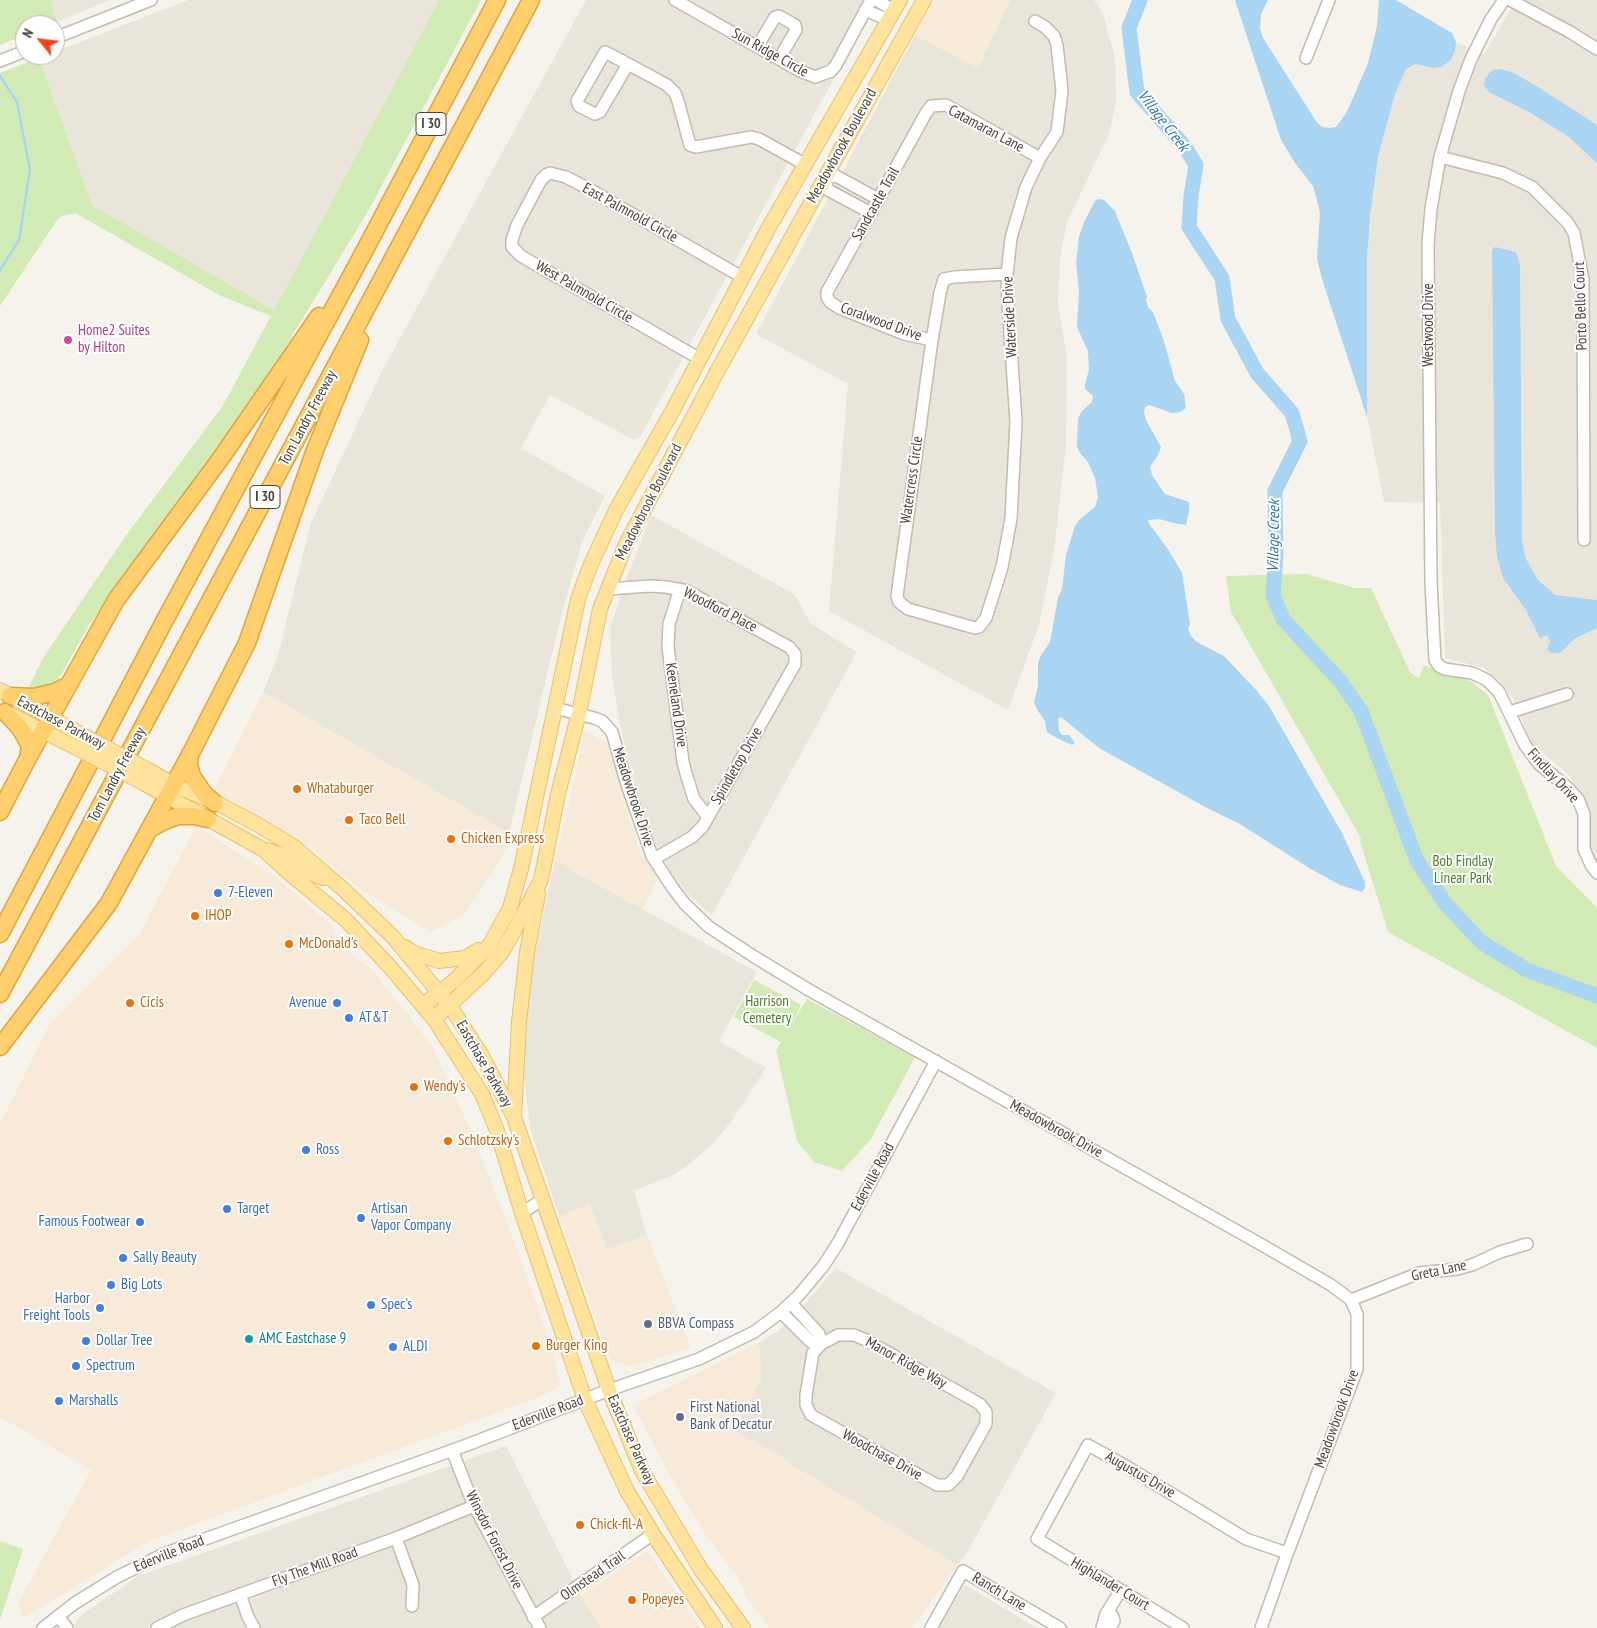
<!DOCTYPE html>
<style>
body{margin:0}
#map{position:relative;width:1597px;height:1628px;overflow:hidden;background:#f6f3ec;font-family:"PT Sans Narrow",sans-serif}
canvas{display:block}
.north{position:absolute;left:15px;top:15px;width:50px;height:50px;box-sizing:border-box;background:#fff;border:1px solid #b7b4b0;border-radius:50%;rotate:299deg;font-size:14px;font-weight:700;line-height:20px;text-align:center;color:#4b4439}
.north::after{content:'';display:block;margin:auto;width:18px;height:22px;background:#fc3f1d;clip-path:polygon(50% 0,100% 100%,50% 72%,0 100%)}
</style>
<div id="map">
<canvas width="1597" height="1628"></canvas>
<div class="north">N</div>
</div>
<script>
const ctx = document.querySelector('canvas').getContext('2d');
ctx.lineJoin = 'round';
function paint(path, color) { ctx.fillStyle = color; ctx.fill(path, 'evenodd'); }
const shape = rows => new Path2D(rows.map(r => 'M' + r).join(''));
function trace(path, color, width, dash) { ctx.strokeStyle = color; ctx.lineWidth = width; ctx.lineCap = dash ? 'butt' : 'round'; ctx.setLineDash(dash || []); ctx.stroke(path); }
function label(font, color, halo, rows, align = 'center') {
  ctx.font = font + ' "PT Sans Narrow",sans-serif'; ctx.lineWidth = 4; ctx.setLineDash([]); ctx.textBaseline = 'middle'; ctx.strokeStyle = halo; ctx.fillStyle = color; for (const [text, x, y, turn = 0] of rows) {
    ctx.save(); ctx.translate(x, y); ctx.rotate((+turn || 0) * Math.PI / 180); ctx.textAlign = isNaN(turn) ? turn : align; if (halo) ctx.strokeText(text, 0, 0); ctx.fillText(text, 0, 0); ctx.restore();
  }
}
paint(shape([
 [51,0,110,0,57,22],
 [188,0,439,0,274,310,92,205,39,58,47,55,55,55,55,52],
 [586,0,880,0,822,100,640,437,634,440,550,395,521,448,605,496,582,542,561,617,509,833,263,692,278,656,311,523,382,371],
 [1010,0,1094,0,1103,13,1115,59,1116,102,1109,134,1067,222,1060,259,1058,302,1067,357,1066,446,1054,550,1039,625,1008,710,829,611,848,384,756,334,915,35,978,68],
 [1516,0,1597,0,1597,862,1590,847,1590,811,1569,775,1532,744,1513,699,1498,679,1484,668,1445,658,1440,503,1384,502,1367,417,1367,260,1370,216,1378,158,1395,94,1406,69,1416,64,1433,68,1455,51,1456,42,1484,54],
 [651,515,794,594,811,624,857,652,712,915,691,897,672,875,655,843,643,814,629,764,619,720,612,676,610,628,627,577],
 [555,861,757,972,719,1041,766,1068,733,1119,712,1145,676,1174,634,1191,647,1235,607,1250,590,1204,559,1216,530,1127,521,1051,528,984],
 [836,1268,1056,1393,965,1556,957,1565,785,1461,786,1459,734,1431,762,1365,758,1343,778,1331,808,1300],
 [506,1446,581,1596,601,1628,72,1628,81,1615,138,1576],
 [965,1585,1037,1628,938,1628]
]), '#eae5da');
paint(shape([
 [934,0,1010,0,978,68,915,35],
 [263,692,509,833,507,847,494,870,464,915,431,932,360,889,312,849,263,818,213,791],
 [584,731,610,744,639,850,658,878,643,909,555,861,577,770],
 [196,826,273,875,336,929,332,933,347,950,373,971,432,1046,472,1133,517,1249,553,1352,560,1384,552,1391,531,1400,149,1541,24,1618,18,1603,91,1470,0,1417,0,1124,49,1025,139,936],
 [590,1204,607,1249,647,1235,691,1348,630,1366,610,1359,559,1216],
 [758,1343,762,1365,761,1380,734,1431,787,1459,785,1461,957,1565,912,1628,769,1628,747,1598,738,1578,703,1531,671,1477,633,1405],
 [647,1551,701,1628,601,1628,581,1596]
]), '#f7ead8');
paint(shape([
 [0,0,51,0,57,22,51,25,25,25,25,35,0,45],
 [439,0,481,0,367,213,231,436,89,625,57,682,41,693,26,693,43,658,125,537,222,407,271,316,221,296,75,213,59,217,0,306,0,73,39,58,92,205,274,310],
 [1306,574,1355,588,1371,588,1410,672,1419,679,1424,665,1472,682,1488,695,1556,866,1597,908,1597,1048,1388,932,1360,841,1361,838,1231,612,1226,576],
 [754,980,801,1005,791,1025,807,999,915,1057,871,1139,842,1171,814,1162,797,1141,776,1050,781,1042,734,1017],
 [0,1541,23,1549,0,1620]
]), '#d2eab5');
paint(shape([
 [1235,0,1268,0,1261,14,1260,28,1263,38,1316,121,1322,127,1329,128,1336,127,1347,112,1368,63,1377,26,1379,0,1396,0,1452,33,1456,42,1455,51,1451,60,1441,67,1433,68,1416,64,1406,69,1395,94,1378,157,1370,216,1367,260,1367,417,1322,279,1317,258,1320,213,1317,200,1313,186,1295,163,1281,140],
 [1500,69,1514,73,1538,87,1597,125,1597,163,1569,137,1529,112,1489,92,1484,85,1485,79,1492,70],
 [1098,199,1104,200,1115,211,1133,256,1147,297,1146,301,1148,307,1153,312,1164,341,1175,381,1184,394,1186,408,1180,412,1172,413,1149,405,1145,407,1144,413,1146,420,1161,447,1158,455,1150,467,1152,475,1165,494,1189,502,1189,512,1186,525,1178,524,1159,519,1148,520,1149,524,1168,549,1182,573,1190,624,1188,629,1191,636,1197,642,1224,656,1257,691,1269,706,1342,833,1365,882,1365,888,1362,892,1340,885,1309,868,1240,824,1207,808,1099,748,1061,717,1058,719,1059,731,1062,735,1069,735,1075,743,1072,745,1055,737,1047,732,1045,721,1038,711,1034,702,1038,686,1038,664,1040,657,1050,642,1058,598,1062,589,1066,555,1075,526,1080,519,1095,507,1098,497,1095,478,1088,462,1080,453,1077,446,1078,419,1081,412,1092,402,1093,396,1085,389,1085,384,1089,370,1088,351,1077,327,1079,291,1076,263,1079,237,1084,222,1095,201],
 [1495,247,1516,252,1520,265,1522,539,1525,557,1538,580,1555,595,1597,600,1597,628,1574,639,1560,653,1551,653,1547,649,1550,642,1547,635,1540,638,1526,610,1503,578,1497,556,1495,534,1492,250]
]), '#a9d4f2');
trace(shape([
 [0,76,17,102,30,170,19,240,0,270]
]), '#a9d4f2', 2.5);
trace(shape([
 [1140,0,1129,28,1137,92,1185,147,1196,165,1191,196,1189,227,1222,278,1228,319,1257,373,1292,413,1300,441,1275,491,1276,555,1273,595,1283,619,1340,681,1361,711,1417,861,1445,903,1481,942,1527,970,1597,996]
]), '#a9d4f2', 15);
const minor = shape([
 [675,0,798,70,815,77,831,71,836,65,871,0],
 [1504,0,1491,19,1471,59,1459,91,1440,157,1431,209,1428,244,1431,583,1435,660,1439,666,1445,669,1472,673,1487,680,1499,692,1525,745,1539,764,1568,788,1578,799,1584,814,1584,849,1591,865,1597,873],
 [1510,0,1570,32,1597,49],
 [865,10,884,18,892,15,890,8,876,0],
 [55,38,151,0],
 [757,47,775,17,779,16,795,25,796,30,779,59],
 [1306,58,1329,0],
 [0,61,25,51],
 [628,64,600,112,595,114,579,106,577,101,605,52,628,64,667,85,675,93,678,101,690,145,696,147,751,137,759,139,806,165],
 [1440,157,1503,173,1532,187,1568,223,1574,233,1583,280,1584,540],
 [871,213,828,190,824,178,836,176,878,199],
 [1007,274,954,277,944,279,940,293,932,340,897,596,899,602,908,609,975,628,979,627,986,618,1002,567,1011,519,1016,422,1008,304,1007,274,1011,238,1026,187,1040,158,1057,132,1062,91,1057,45,1054,36,1045,27,1035,21],
 [932,340,904,334,839,308,830,302,827,297,827,292,926,113,931,106,946,105,1040,158],
 [700,359,521,256,512,247,512,240,517,225,541,180,546,175,550,173,566,177,589,189,742,277],
 [607,589,650,586,666,587,687,591,789,647,795,654,795,664,703,826,692,837,654,859],
 [680,589,669,624,668,647,683,762,687,777,694,799,708,817],
 [555,708,594,718,602,721,612,732,627,785,652,856,672,887,685,904,709,927,753,956,809,990,1262,1245,1331,1285,1351,1300,1357,1314,1357,1369,1286,1557,1261,1628],
 [1510,712,1567,694],
 [522,1213,543,1199],
 [1351,1300,1419,1273,1457,1269,1472,1265,1500,1252,1527,1244],
 [791,1303,819,1334,821,1344],
 [781,1312,811,1342,821,1344,838,1335,854,1335,866,1340,980,1404,986,1412,986,1424,957,1476,948,1485,937,1485,811,1415,806,1405,806,1395,813,1353,821,1344],
 [452,1450,474,1506,540,1628],
 [396,1538,413,1585,412,1606],
 [240,1594,248,1617,254,1628],
 [1109,1611,1113,1617,1114,1621,1110,1628],
 [58,1616,67,1628],
 [533,1617,653,1534],
 [43,1628,75,1603,117,1577,166,1553,467,1445,609,1390,699,1359,754,1332,781,1312,799,1295,824,1265,838,1243,936,1061],
 [157,1628,183,1615,396,1538,474,1506],
 [931,1628,963,1571,1060,1628],
 [1102,1628,1106,1614,1121,1590],
 [1183,1628,1037,1539,1088,1445,1124,1465,1246,1539,1287,1553]
]);
const major = shape([
 [0,690,79,733],
 [9,714,71,745],
 [152,772,174,785,219,804,255,823,293,846,343,889,393,937,450,1006,481,1054,514,1117,609,1390,642,1471,700,1568,743,1628],
 [145,784,264,850,289,873,346,920,390,967,434,1019,482,1094,496,1128,522,1213,585,1400,627,1491,653,1534,715,1628],
 [267,850,293,859,302,854],
 [289,873,294,868,299,868,323,878],
 [405,947,414,953,439,961,465,958,478,950],
 [423,1005,455,980,489,946,510,908,521,869,578,599,591,564,616,510,673,410,768,229,900,0],
 [434,1019,483,974,502,952,513,933,541,880,558,794,579,713,600,609,626,544,719,368,924,0],
 [514,1116,519,1022,527,952,538,894]
]);
const highway = shape([
 [10,696,34,697,55,692,67,686],
 [5,712,20,728,30,746,28,758],
 [190,754,189,765,192,776,205,795,215,803],
 [0,812,28,758,116,600,221,458,319,316],
 [150,829,164,821,178,816,194,816,208,819],
 [0,934,166,618,366,248,497,0],
 [0,994,531,0],
 [0,1047,109,903,192,751,247,643,315,450,360,340]
]);
trace(minor, '#c2bbae', 14);
trace(major, '#e6c16a', 16);
trace(highway, '#e0a43c', 19);
trace(minor, '#fff', 11);
trace(major, '#ffe39c', 14);
trace(highway, '#ffcf6e', 16);
const majorBridge = shape([
 [79,733,152,772],
 [71,745,145,784]
]);
trace(majorBridge, '#e6c16a', 16, []);
trace(majorBridge, '#ffe39c', 14);
for (const [x, y, r, color] of [
 [68,340,5,"#d1479c"],
 [297,789,5,"#e8710a"],
 [349,820,5,"#e8710a"],
 [451,839,5,"#e8710a"],
 [218,893,5,"#3f7fe0"],
 [195,916,5,"#e8710a"],
 [289,944,5,"#e8710a"],
 [130,1003,5,"#e8710a"],
 [337,1003,5,"#3f7fe0"],
 [349,1018,5,"#3f7fe0"],
 [414,1087,5,"#e8710a"],
 [448,1141,5,"#e8710a"],
 [306,1150,5,"#3f7fe0"],
 [227,1209,5,"#3f7fe0"],
 [361,1218,5,"#3f7fe0"],
 [140,1222,5,"#3f7fe0"],
 [123,1258,5,"#3f7fe0"],
 [111,1285,5,"#3f7fe0"],
 [371,1305,5,"#3f7fe0"],
 [100,1308,5,"#3f7fe0"],
 [648,1324,5,"#5c6f8a"],
 [249,1339,5,"#0f9aa8"],
 [86,1341,5,"#3f7fe0"],
 [536,1346,5,"#e8710a"],
 [393,1347,5,"#3f7fe0"],
 [76,1366,5,"#3f7fe0"],
 [59,1401,5,"#3f7fe0"],
 [680,1417,5,"#5c6f8a"],
 [580,1525,5,"#e8710a"],
 [632,1600,5,"#e8710a"]
]) { const dot = new Path2D(); dot.arc(x, y, r, 0, 2 * Math.PI); ctx.fillStyle = color; ctx.fill(dot); trace(dot, '#fff', 2); }
for (const [x, y, w] of [
 [431,124,30],
 [265,497,30]
]) { const box = new Path2D(); box.roundRect(x - w / 2, y - 11.5, w, 23, 4); ctx.fillStyle = '#fff'; ctx.fill(box); trace(box, '#4b4439', 1); }
label('bold 14px', '#4b4439', null, [
 ["I 30",431,124],
 ["I 30",265,497]
]);
label('15px', '#4b4439', '#fff', [
 ["Sun Ridge Circle",770,53,29],
 ["Catamaran Lane",986,129,28],
 ["Meadowbrook Boulevard",842,146,-61],
 ["Sandcastle Trail",876,204,-61],
 ["East Palmnold Circle",630,213,29],
 ["West Palmnold Circle",584,292,30],
 ["Porto Bello Court",1581,306,-92],
 ["Waterside Drive",1010,317,-93],
 ["Coralwood Drive",881,322,20],
 ["Westwood Drive",1429,325,-90],
 ["Tom Landry Freeway",308,418,-62],
 ["Watercress Circle",912,480,-82],
 ["Meadowbrook Boulevard",649,502,-63],
 ["Woodford Place",720,610,27],
 ["Keeneland Drive",676,705,82],
 ["Eastchase Parkway",61,723,28],
 ["Spindletop Drive",737,766,-60],
 ["Tom Landry Freeway",117,775,-62],
 ["Findlay Drive",1553,776,47],
 ["Meadowbrook Drive",633,797,72],
 ["Eastchase Parkway",484,1064,60],
 ["Meadowbrook Drive",1056,1129,29],
 ["Ederville Road",873,1177,-62],
 ["Greta Lane",1439,1271,-12],
 ["Manor Ridge Way",906,1363,29],
 ["Ederville Road",548,1413,-21],
 ["Meadowbrook Drive",1337,1419,-70],
 ["Eastchase Parkway",631,1440,66],
 ["Woodchase Drive",882,1455,29],
 ["Augustus Drive",1140,1475,30],
 ["Winsdor Forest Drive",494,1540,63],
 ["Ederville Road",169,1554,-22],
 ["Fly The Mill Road",315,1567,-20],
 ["Olmstead Trail",593,1576,-35],
 ["Highlander Court",1110,1584,31],
 ["Ranch Lane",999,1592,31]
]);
label('15px', '#b23c85', '#fff', [
 ["Home2 Suites",78,331],
 ["by Hilton",78,348]
], 'left');
label('15px', '#c56008', '#fff', [
 ["Whataburger",307,789],
 ["Taco Bell",359,820],
 ["Chicken Express",461,839],
 ["IHOP",205,916],
 ["McDonald's",299,944],
 ["Cicis",140,1003],
 ["Wendy's",424,1087],
 ["Schlotzsky's",458,1141],
 ["Burger King",546,1346],
 ["Chick-fil-A",590,1525],
 ["Popeyes",642,1600]
], 'left');
label('15px', '#4a7f2a', '#fff', [
 ["Bob Findlay",1463,862],
 ["Linear Park",1463,879],
 ["Harrison",767,1002],
 ["Cemetery",767,1019]
]);
label('15px', '#366cbe', '#fff', [
 ["7-Eleven",228,893],
 ["Avenue",327,1003,"right"],
 ["AT&T",359,1018],
 ["Ross",316,1150],
 ["Target",237,1209],
 ["Artisan",371,1209],
 ["Vapor Company",371,1226],
 ["Famous Footwear",130,1222,"right"],
 ["Sally Beauty",133,1258],
 ["Big Lots",121,1285],
 ["Harbor",90,1299,"right"],
 ["Freight Tools",90,1316,"right"],
 ["Spec's",381,1305],
 ["Dollar Tree",96,1341],
 ["ALDI",403,1347],
 ["Spectrum",86,1366],
 ["Marshalls",69,1401]
], 'left');
label('15px', '#4e5e75', '#fff', [
 ["BBVA Compass",658,1324],
 ["First National",690,1408],
 ["Bank of Decatur",690,1425]
], 'left');
label('15px', '#0d838f', '#fff', [
 ["AMC Eastchase 9",259,1339]
], 'left');
label('italic 16px', '#2e7ab2', '#fff', [
 ["Village Creek",1163,121,52],
 ["Village Creek",1274,536,-89]
]);
</script>
